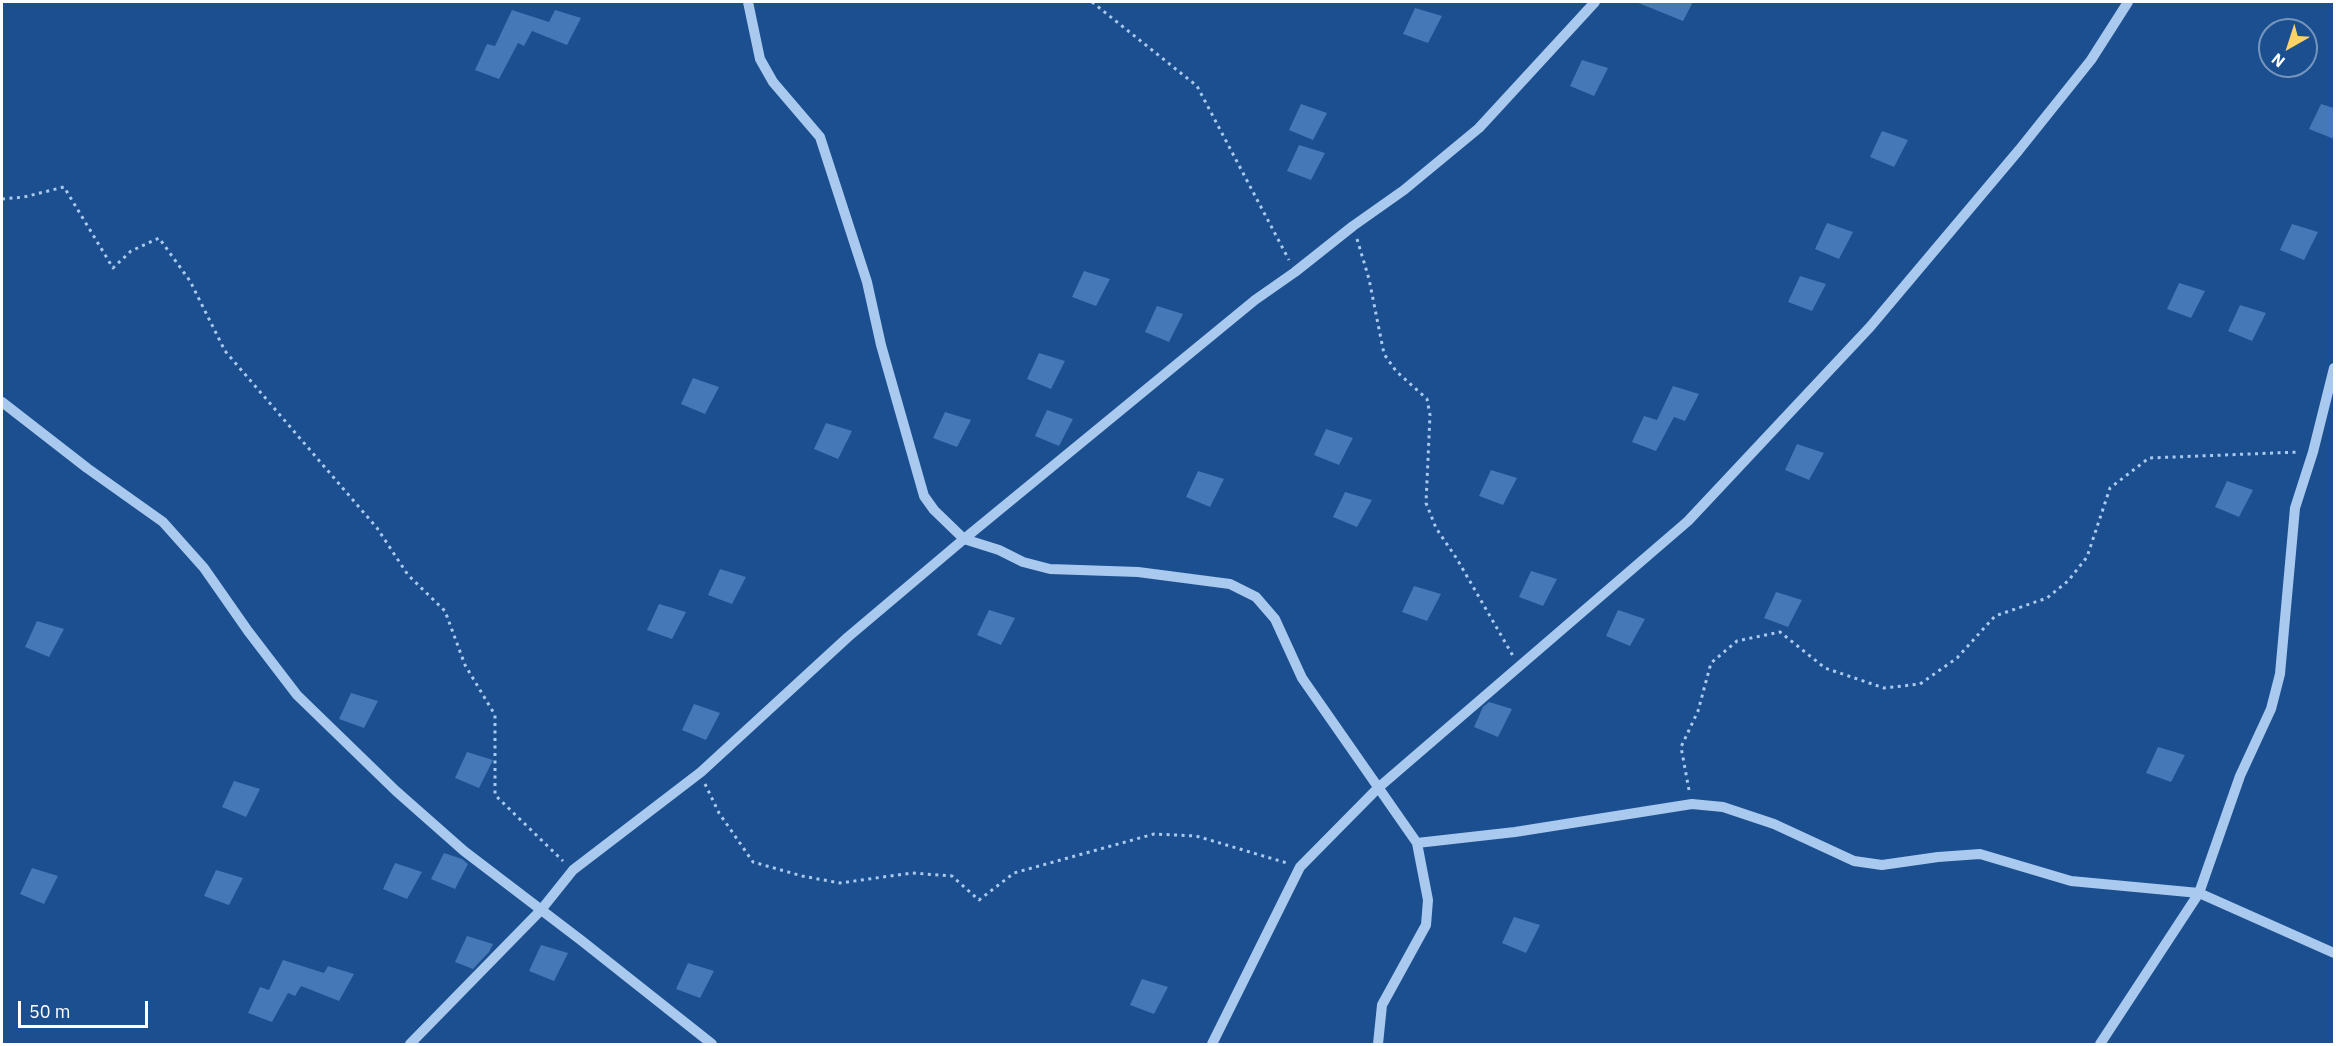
<!DOCTYPE html>
<style>
body{margin:0}
#map{position:relative;width:2336px;height:1046px;overflow:hidden;background:#1b4f8f;font-family:"IBM Plex Sans",sans-serif}
canvas{display:block}
.frame{position:absolute;inset:0;border:3px solid #fff;pointer-events:none}
.north{position:absolute;left:2258px;top:18px;width:60px;height:60px;box-sizing:border-box;background:#1b4f8f;border:2px solid #7695bc;border-radius:50%;rotate:219deg;font-size:16px;font-weight:700;line-height:24px;text-align:center;color:#fff}
.north::after{content:'';display:block;margin:auto;width:21px;height:27px;background:#ffd166;clip-path:polygon(50% 0,100% 100%,50% 72%,0 100%)}
.scale{position:absolute;left:18px;top:1001px;width:130px;height:27px;box-sizing:border-box;border:3px solid #fff;border-top:0;padding-left:8px;font-size:18px;line-height:21px;white-space:nowrap;color:#fff;-webkit-text-stroke:4px #1b4f8f;paint-order:stroke}
</style>
<div id="map">
<canvas width="2336" height="1046"></canvas>
<div class="frame"></div>
<div class="north">N</div>
<div class="scale">50 m</div>
</div>
<script>
const ctx = document.querySelector('canvas').getContext('2d');
ctx.lineJoin = 'round';
function paint(path, color) { ctx.fillStyle = color; ctx.fill(path, 'evenodd'); }
const shape = rows => new Path2D(rows.map(r => 'M' + r).join(''));
function trace(path, color, width, dash) { ctx.strokeStyle = color; ctx.lineWidth = width; ctx.lineCap = dash ? 'butt' : 'round'; ctx.setLineDash(dash || []); ctx.stroke(path); }
paint(shape([
 [1636,2,1693,2,1683,21],
 [1415,8,1442,16,1428,43,1403,34],
 [512,10,549,22,555,10,581,18,567,45,532,31,524,46,518,43,499,79,475,70,487,44,495,46],
 [1582,60,1608,68,1594,96,1570,86],
 [1301,104,1327,113,1313,140,1289,130],
 [2321,104,2334,108,2334,139,2309,129],
 [1882,131,1908,140,1894,167,1870,157],
 [1299,145,1325,153,1311,180,1287,171],
 [1827,223,1853,232,1839,259,1815,249],
 [2292,224,2318,232,2304,260,2280,250],
 [1084,271,1110,279,1096,306,1072,297],
 [1800,276,1826,284,1812,311,1788,302],
 [2179,283,2205,291,2191,318,2167,309],
 [2240,305,2266,313,2252,341,2228,331],
 [1157,306,1183,314,1169,342,1145,332],
 [1039,353,1065,361,1051,389,1027,379],
 [693,378,719,387,705,414,681,404],
 [1673,386,1699,394,1685,421,1674,417,1656,451,1632,442,1644,416,1657,420],
 [1047,410,1073,419,1059,446,1035,436],
 [945,412,971,420,957,447,933,438],
 [826,423,852,431,838,459,814,449],
 [1326,429,1353,438,1339,465,1314,455],
 [1797,444,1824,453,1809,480,1785,470],
 [1491,470,1517,478,1503,505,1479,496],
 [1198,471,1224,479,1210,507,1186,497],
 [2227,481,2253,490,2239,517,2215,507],
 [1345,492,1372,500,1357,527,1333,517],
 [720,569,746,577,732,604,708,595],
 [1531,571,1557,579,1543,606,1519,597],
 [1414,586,1441,594,1427,621,1402,612],
 [1776,592,1802,600,1788,627,1764,618],
 [659,604,686,612,672,639,647,630],
 [989,610,1015,618,1001,645,977,635],
 [1618,610,1645,619,1630,646,1606,636],
 [37,621,64,629,49,657,25,647],
 [351,693,378,701,364,728,339,719],
 [1489,702,1512,709,1498,737,1474,727,1483,707],
 [694,704,720,713,706,740,682,730],
 [2158,747,2185,755,2171,782,2146,773],
 [467,752,493,760,479,788,455,778],
 [234,781,260,789,246,817,222,807],
 [444,853,462,859,468,864,455,889,431,879],
 [395,863,422,872,407,899,383,889],
 [32,868,58,876,44,904,20,894],
 [216,870,243,878,229,905,204,896],
 [1514,917,1540,925,1526,953,1502,943],
 [467,936,493,944,489,952,473,969,455,962],
 [541,945,568,953,554,981,529,971],
 [283,960,324,973,328,966,354,974,339,1001,301,986,295,996,288,993,272,1022,248,1013,260,987,269,990],
 [688,963,714,971,700,998,676,989],
 [1142,979,1168,987,1154,1014,1130,1005]
]), '#4478b7');
trace(shape([
 [1092,2,1197,86,1289,260],
 [2,199,24,197,64,187,113,268,131,251,159,238,190,281,225,351,377,528,408,575,445,611,465,665,495,715,495,795,563,861],
 [1357,239,1369,279,1384,354,1396,371,1427,399,1430,415,1426,503,1436,528,1457,559,1513,656],
 [705,784,719,813,753,862,802,876,840,883,912,873,952,876,979,900,1014,873,1154,834,1196,836,1287,863],
 [1689,790,1681,747,1698,711,1711,663,1737,641,1780,632,1825,668,1884,688,1920,684,1957,658,1995,616,2047,598,2068,581,2087,557,2110,488,2149,458,2299,452]
]), '#a9c9ee', 3, [3, 4.5]);
trace(shape([
 [748,2,760,59,773,82,820,137,867,282,881,345,924,496,934,510,964,539,999,550,1023,562,1050,569,1138,572,1230,584,1256,597,1275,619,1302,678,1417,843],
 [2,402,87,468,163,522,204,568,248,631,297,695,396,791,464,851,582,941,712,1044],
 [410,1044,541,910,573,870,701,772,848,637,964,539,1255,300,1295,272,1353,226,1404,190,1479,128,1595,2],
 [1212,1044,1300,867,1378,788,1688,521,1870,327,2019,150,2091,60,2128,2],
 [1378,1044,1382,1005,1426,925,1428,900,1417,843,1515,832,1692,804,1723,807,1774,824,1854,861,1882,865,1938,857,1980,854,2071,881,2199,893,2334,953],
 [2100,1044,2199,893,2240,776,2271,709,2280,674,2295,508,2313,452,2334,368]
]), '#a9c9ee', 10);
</script>
